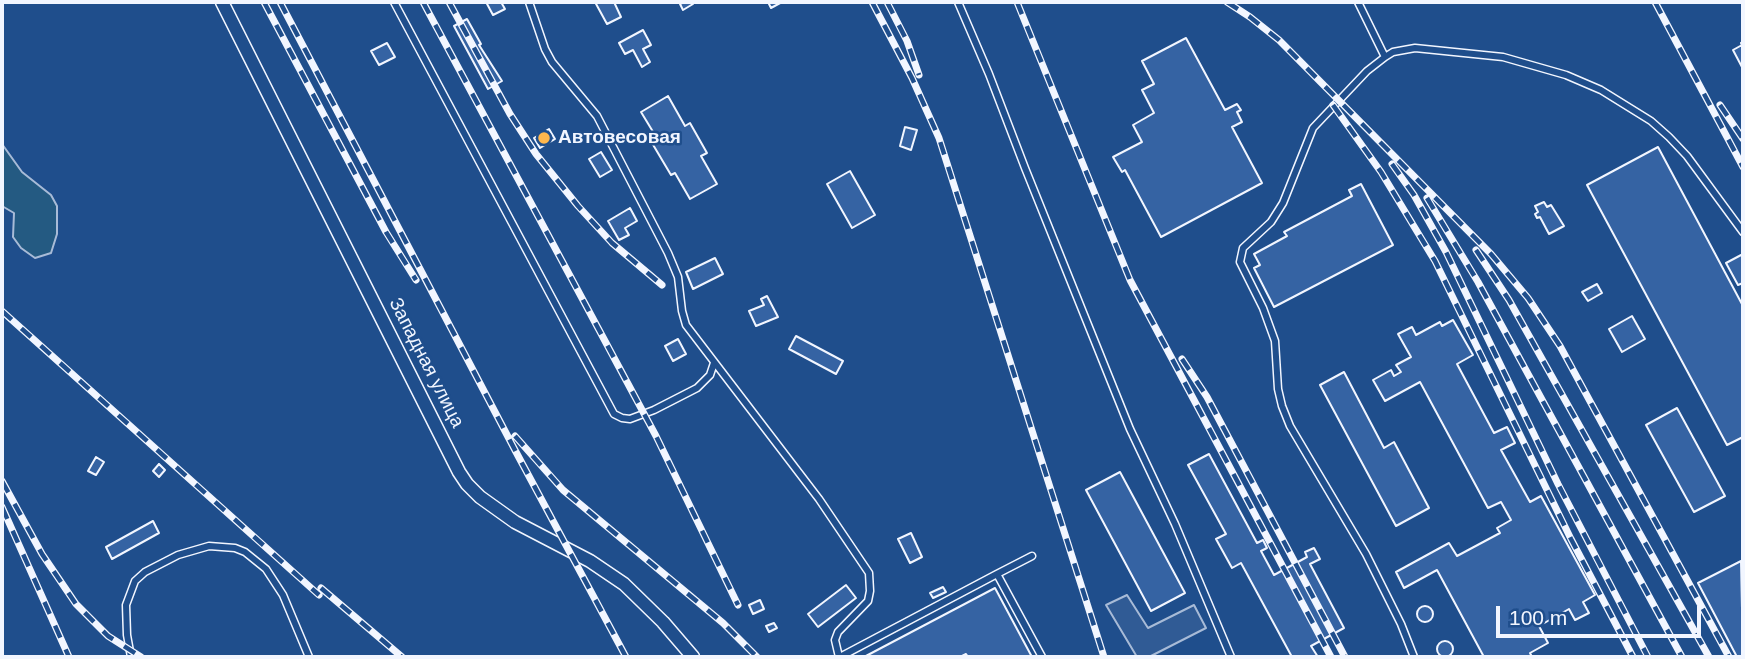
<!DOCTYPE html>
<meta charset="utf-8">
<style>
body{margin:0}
#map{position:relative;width:1745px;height:659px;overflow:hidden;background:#1f4e8c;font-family:Helvetica,sans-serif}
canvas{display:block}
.frame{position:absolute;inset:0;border:4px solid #f2f6ff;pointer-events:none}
.scale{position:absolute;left:1496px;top:606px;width:205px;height:32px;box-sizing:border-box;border:4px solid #f2f6ff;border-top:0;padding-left:9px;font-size:21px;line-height:24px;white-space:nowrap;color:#f2f6ff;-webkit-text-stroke:5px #1f4e8c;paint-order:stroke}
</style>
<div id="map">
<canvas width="1745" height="659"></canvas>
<div class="frame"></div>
<div class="scale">100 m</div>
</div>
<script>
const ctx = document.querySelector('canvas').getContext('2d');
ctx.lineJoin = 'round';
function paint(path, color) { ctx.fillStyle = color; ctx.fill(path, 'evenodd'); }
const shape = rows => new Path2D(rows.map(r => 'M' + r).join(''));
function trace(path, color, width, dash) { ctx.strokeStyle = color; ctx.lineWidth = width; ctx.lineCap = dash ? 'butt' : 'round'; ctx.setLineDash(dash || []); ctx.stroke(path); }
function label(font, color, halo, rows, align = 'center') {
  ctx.font = font + ' Helvetica,sans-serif'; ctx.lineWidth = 5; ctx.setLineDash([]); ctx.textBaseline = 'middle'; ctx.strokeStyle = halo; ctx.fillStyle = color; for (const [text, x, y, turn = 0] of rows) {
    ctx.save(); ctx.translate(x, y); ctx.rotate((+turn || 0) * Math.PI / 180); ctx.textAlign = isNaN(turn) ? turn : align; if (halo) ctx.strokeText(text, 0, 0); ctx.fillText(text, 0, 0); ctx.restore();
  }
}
const green = shape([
 [2,144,22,172,51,195,57,206,57,234,51,253,35,258,21,248,13,237,14,213,2,206,2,144]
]);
paint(green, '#245a82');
trace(green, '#a8bbd7', 2);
const parking = shape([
 [1127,595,1148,628,1194,605,1206,628,1149,657,1137,657,1106,605,1127,595]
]);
paint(parking, '#305b95');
trace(parking, '#a8bbd7', 2);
const building = shape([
 [486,2,501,2,505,9,493,15,486,2],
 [595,2,614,2,621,17,607,24,595,2],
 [684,2,692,2,693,4,683,10,680,4,684,2],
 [768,2,782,2,771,8,768,2],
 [467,19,481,44,479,45,502,81,488,89,454,26,467,19],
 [643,30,651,45,643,49,650,62,642,67,633,50,625,54,619,43,643,30],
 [1186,38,1225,110,1237,104,1241,110,1237,112,1242,122,1232,127,1262,183,1161,237,1125,170,1122,172,1113,157,1142,142,1133,125,1154,113,1142,90,1154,84,1142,61,1186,38],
 [1743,42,1743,69,1733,50,1742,45,1741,43,1743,42],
 [387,43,395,57,379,65,371,51,387,43],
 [668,96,685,126,690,123,707,153,701,156,717,184,690,199,675,173,671,175,652,143,658,140,641,112,668,96],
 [905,127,917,130,911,150,900,146,905,127],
 [549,129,555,139,540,148,534,138,549,129],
 [1658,147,1743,306,1743,437,1727,445,1587,185,1658,147],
 [601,152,612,170,600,177,589,159,601,152],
 [850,171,875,215,852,228,827,184,850,171],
 [1361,184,1393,245,1274,307,1254,268,1260,265,1254,254,1287,236,1284,232,1352,196,1349,190,1361,184],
 [1544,202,1547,207,1551,205,1564,226,1549,234,1540,217,1537,218,1535,214,1538,212,1535,206,1544,202],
 [630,208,637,221,625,228,629,235,619,240,608,221,630,208],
 [1743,254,1743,283,1738,285,1726,263,1743,254],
 [715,258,723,274,693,289,686,272,715,258],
 [1597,284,1602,293,1588,301,1582,292,1597,284],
 [767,296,778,317,756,326,749,311,764,305,761,299,767,296],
 [1632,316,1645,339,1622,352,1609,329,1632,316],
 [1453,320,1473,355,1457,364,1494,433,1507,427,1515,443,1501,450,1530,502,1541,496,1595,595,1583,602,1589,613,1575,620,1569,609,1539,626,1548,643,1530,653,1532,657,1484,657,1437,570,1404,588,1396,572,1449,543,1457,556,1500,533,1497,528,1511,520,1501,502,1488,508,1420,382,1385,401,1373,380,1391,370,1394,376,1401,372,1396,365,1411,357,1398,334,1412,327,1416,335,1440,322,1442,326,1453,320],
 [796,336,843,361,836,374,789,349,796,336],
 [678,339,686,354,673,361,665,346,678,339],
 [1344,372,1384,448,1394,442,1429,508,1396,526,1320,385,1344,372],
 [1677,408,1725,496,1694,512,1646,425,1677,408],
 [1209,454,1257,543,1263,540,1267,548,1261,551,1274,575,1307,557,1305,552,1314,548,1320,559,1310,564,1344,628,1311,646,1318,657,1292,657,1241,563,1232,568,1216,539,1226,534,1188,465,1209,454],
 [96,457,104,462,96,475,88,471,96,457],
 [159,464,165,470,159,477,153,471,159,464],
 [1120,472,1185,593,1151,611,1086,490,1120,472],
 [153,521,159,533,112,559,106,547,153,521],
 [911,533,922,557,910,563,898,539,911,533],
 [1741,561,1743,657,1737,657,1698,583,1741,561],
 [846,585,856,598,818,627,808,614,846,585],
 [943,587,946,592,933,598,930,593,943,587],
 [995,588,1032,657,968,657,966,654,960,657,864,657,995,588],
 [760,600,764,609,753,614,749,605,760,600],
 '1417 614a8 8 0 1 1 16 0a8 8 0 1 1-16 0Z',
 [774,623,777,628,769,632,766,626,774,623],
 '1437 649a8 8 0 1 1 16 0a8 8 0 1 1-16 0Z'
]);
paint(building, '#3563a3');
trace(building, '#f2f6ff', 2);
const lane = shape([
 [394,2,614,414,622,418,630,419,654,410,697,388,710,375,714,363],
 [529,2,545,49,552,62,597,116,668,253,678,277,682,311,686,325,819,499,869,573,870,591,868,601,838,632,835,640,839,657],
 [958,2,989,74,1025,168,1130,429,1175,524,1231,657],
 [1358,2,1385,57,1367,71,1313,128,1283,203,1271,222,1243,248,1240,262,1263,308,1275,341,1278,389,1282,406,1290,426,1366,554,1401,624,1414,657],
 [1385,57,1393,52,1415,48,1503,57,1566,75,1601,90,1651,121,1669,137,1687,156,1743,232],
 [997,574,1032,556],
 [131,657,127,635,126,605,135,581,145,572,178,555,209,546,235,548,245,552,266,569,283,595,309,657],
 [840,657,997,574,1042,657]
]);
const street = shape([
 [222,2,459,472,467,484,480,497,515,522,590,561,624,584,663,622,693,657]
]);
trace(lane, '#f2f6ff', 9);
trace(street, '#f2f6ff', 15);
trace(lane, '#1f4e8c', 6);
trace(street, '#1f4e8c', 12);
const rail = shape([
 [264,2,386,232,416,280],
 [280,2,516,452,626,657],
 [423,2,656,436,738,605],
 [449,2,510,114,536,154,578,206,612,243,662,285],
 [872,2,912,78,939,138,1104,657],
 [887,2,907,41,919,75],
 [1017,2,1130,280,1331,657],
 [1227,2,1250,17,1279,40,1491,254,1528,298,1560,346,1729,657],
 [1655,2,1743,167],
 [1333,105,1381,172,1435,261,1571,539,1633,657],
 [1720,105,1743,139],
 [1392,164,1414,195,1446,252,1558,484,1648,657],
 [1427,198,1478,282,1682,657],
 [1476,250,1509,300,1709,657],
 [2,311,319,595],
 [1182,359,1207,397,1345,657],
 [515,436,563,490,723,623,757,657],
 [2,481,42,554,76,604,108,636,141,657],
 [2,507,69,657],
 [321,588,402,657]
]);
trace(rail, '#f2f6ff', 7);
trace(rail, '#1f4e8c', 4.5, [13]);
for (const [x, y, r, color] of [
 [544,138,7,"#ffb74d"]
]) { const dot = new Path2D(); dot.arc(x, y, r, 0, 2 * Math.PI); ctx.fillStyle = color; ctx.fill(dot); trace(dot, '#1f4e8c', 2.5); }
label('bold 19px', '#f2f6ff', '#1f4e8c', [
 ["Автовесовая",558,138]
], 'left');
label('19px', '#f2f6ff', '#1f4e8c', [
 ["Западная улица",426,363,63]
]);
</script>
